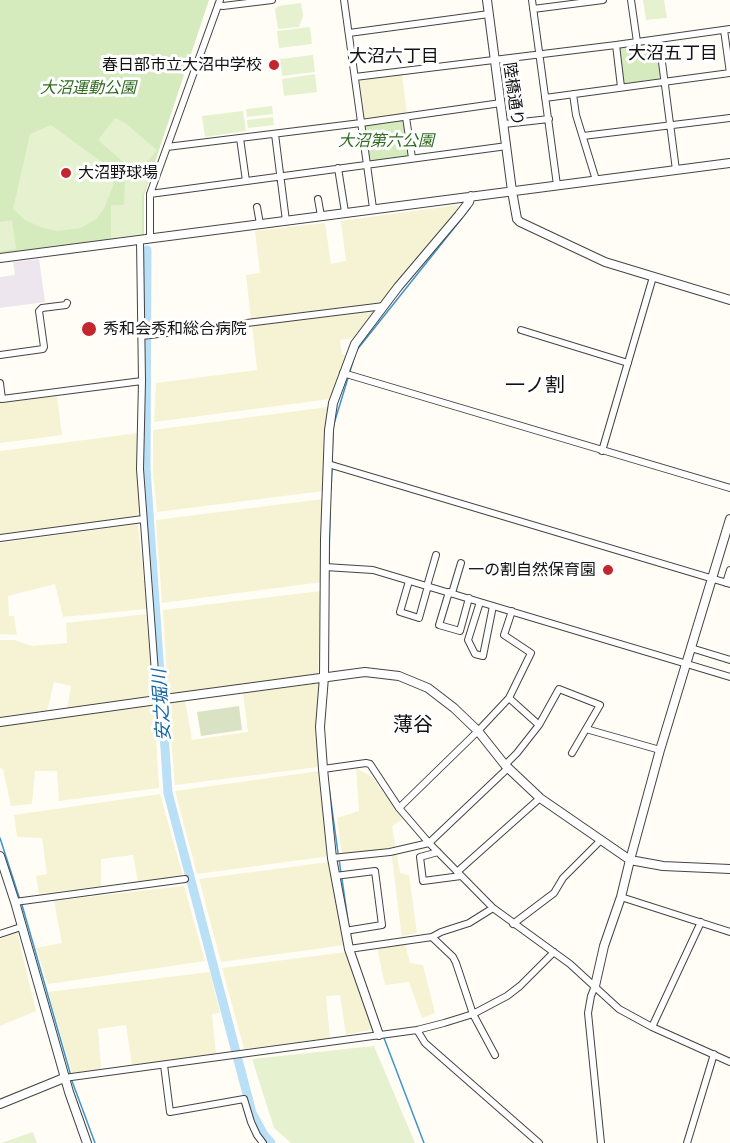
<!DOCTYPE html>
<meta charset="utf-8">
<style>
body{margin:0}
canvas{display:block;background:#fffdf5}
</style>
<canvas width="730" height="1143"></canvas>
<script>
const ctx = document.querySelector('canvas').getContext('2d');
ctx.lineJoin = 'round';
function paint(path, color) { ctx.fillStyle = color; ctx.fill(path, 'evenodd'); }
const shape = rows => new Path2D(rows.map(r => 'M' + r).join(''));
function trace(path, color, width, dash) { ctx.strokeStyle = color; ctx.lineWidth = width; ctx.lineCap = dash ? 'butt' : 'round'; ctx.setLineDash(dash || []); ctx.stroke(path); }
function label(font, color, halo, rows, align = 'center') {
  ctx.font = font + ' Literata,"Noto Sans JP",serif'; ctx.lineWidth = 6; ctx.setLineDash([]); ctx.textBaseline = 'middle'; ctx.strokeStyle = halo; ctx.fillStyle = color; for (const [text, x, y, turn = 0] of rows) {
    ctx.save(); ctx.translate(x, y); ctx.rotate((+turn || 0) * Math.PI / 180); ctx.textAlign = isNaN(turn) ? turn : align; if (halo) ctx.strokeText(text, 0, 0); ctx.fillText(text, 0, 0); ctx.restore();
  }
}
paint(shape([
 [39,259,45,302,0,308,0,277,15,275,13,262]
]), '#eee6ef');
paint(shape([
 [402,74,407,114,363,120,358,79],
 [458,205,458,210,384,302,251,319,246,275,260,273,255,231,325,223,331,264,346,261,341,221],
 [379,308,355,338,340,340,342,354,347,356,330,399,154,422,156,383,257,370,252,324],
 [57,396,62,435,0,443,0,399,1,403],
 [328,407,323,491,157,512,153,473,153,430],
 [138,433,137,474,140,516,0,535,0,451],
 [323,499,322,514,322,582,162,603,156,520],
 [138,524,147,609,63,617,55,584,8,596,9,616,14,616,17,635,0,634,0,543],
 [321,591,318,674,168,694,163,610],
 [146,614,154,697,67,708,71,686,54,682,47,711,0,717,0,640,14,640,32,646,67,643,66,623],
 [319,681,317,726,319,767,175,785,168,702,185,700,192,740,248,732,243,693],
 [154,704,159,788,59,801,57,771,35,771,32,804,11,806,3,769,0,768,0,725],
 [356,768,372,777,403,819,392,826,400,873,409,875,417,933,403,936,410,963,423,965,435,1013,422,1018,409,982,385,985,376,943,402,939,391,850,342,855,337,818,359,811],
 [320,771,330,856,197,874,175,791],
 [160,794,183,876,138,882,133,855,101,859,101,886,39,894,36,876,47,874,42,838,17,837,14,815],
 [329,862,345,945,221,962,199,879],
 [184,886,205,961,48,984,36,948,62,943,54,901],
 [17,932,36,1011,0,1026,0,939],
 [346,952,374,1029,346,1035,340,995,326,996,330,1038,244,1049,222,968],
 [210,972,220,1013,212,1014,216,1054,132,1065,126,1025,98,1029,101,1069,72,1073,48,992]
]), '#f6f3d4');
paint(shape([
 [0,0,209,0,144,195,144,237,0,254],
 [656,42,661,78,623,84,618,46],
 [404,120,409,157,368,162,363,125]
]), '#d5ebbd');
paint(shape([
 [239,706,242,730,201,736,197,712]
]), '#d9e3c4');
paint(shape([
 [643,0,664,0,667,18,646,20],
 [301,3,303,16,299,27,278,29,275,9,278,6],
 [310,27,312,44,279,48,277,31],
 [313,55,315,72,282,76,280,59],
 [315,74,317,92,284,96,282,79],
 [272,106,273,114,247,117,246,109],
 [243,111,246,131,205,137,202,116],
 [273,117,274,125,248,128,247,120],
 [115,118,124,122,157,150,138,173,139,174,150,175,142,196,142,234,138,237,111,240,111,205,124,205,125,174,137,174,98,140],
 [51,125,110,168,114,178,113,186,104,209,96,219,81,228,57,231,43,228,25,220,13,209,30,134],
 [12,220,16,249,0,251,0,222],
 [374,1046,415,1143,291,1143,274,1128,252,1059],
 [33,1132,37,1143,1,1143]
]), '#e6f2cf');
trace(shape([
 [356,351,470,208],
 [349,374,355,355],
 [332,462,333,427,348,378],
 [331,489,332,466],
 [329,563,330,511],
 [328,590,329,568],
 [329,787,338,853],
 [0,838,20,900],
 [339,858,341,874],
 [342,879,349,928],
 [22,905,71,1076],
 [384,1038,424,1143],
 [72,1081,95,1143]
]), '#3f96cf', 1.5);
trace(shape([
 [147,250,146,469,168,793,252,1113,264,1135,271,1143]
]), '#b9e0f7', 9);
const minor = shape([
 [344,0,373,208],
 [532,0,557,185],
 [631,0,637,42],
 [218,5,223,6,272,0],
 [533,9,603,0],
 [724,30,730,73],
 [349,33,489,14],
 [659,39,676,170],
 [616,45,621,87],
 [355,77,616,45,730,29],
 [573,94,576,115,596,180],
 [545,98,730,73],
 [406,117,412,158],
 [504,124,549,119],
 [275,134,286,221],
 [583,136,730,118],
 [240,138,246,181],
 [167,147,361,123,501,103],
 [338,168,345,212],
 [150,194,507,146],
 [318,199,321,216],
 [257,207,260,224],
 [150,238,150,194,220,0],
 [140,240,142,381,140,469,157,700],
 [521,330,628,363],
 [142,336,384,306],
 [0,355,43,349,44,347,39,311,42,308,66,305,67,303],
 [343,373,730,488],
 [0,383,2,399,142,381],
 [602,451,653,277],
 [328,464,730,584],
 [0,538,143,519],
 [325,567,373,570,730,677],
 [409,581,400,612,419,618,428,586],
 [726,583,730,570],
 [427,586,436,555],
 [449,592,439,625,460,631,469,598],
 [452,593,461,563],
 [480,602,468,640,475,654,483,656,493,606],
 [691,648,730,660],
 [509,698,539,725],
 [586,729,660,750],
 [505,765,517,753,539,725,559,689,600,705,572,753],
 [323,769,366,763,370,764,399,808,429,843,493,908,570,964,619,1009,652,1027,730,1062],
 [399,808,478,731,509,698,531,653,504,635,512,611],
 [438,852,420,857,423,881,461,876],
 [332,858,390,852,429,843,508,768],
 [457,872,540,798],
 [335,876,375,871,382,925,345,931],
 [621,897,730,932],
 [15,902,185,879],
 [513,924,554,893,563,878,601,840],
 [0,934,21,927],
 [432,937,453,957,456,963,473,1014,495,1055],
 [349,949,432,937,441,932,469,923,493,908],
 [595,986,591,996,588,1013,601,1143],
 [652,1027,701,922],
 [417,1030,425,1043,539,1143],
 [164,1065,170,1112,244,1099,251,1122,257,1135,263,1143],
 [64,1078,417,1030,444,1023,473,1014,507,996,520,986,554,952],
 [687,1143,714,1054]
]);
const tertiary = shape([
 [487,0,512,191,517,219,520,222,605,262,730,300],
 [0,258,730,163],
 [0,722,157,700,365,672,399,676,428,688,454,708,478,731,505,765,540,798,630,860,663,866,730,869],
 [0,856,15,902,69,1092,87,1143],
 [595,986,604,946,621,897,630,860,660,750,730,519],
 [379,1035,349,949,332,858,323,769,320,727,324,677,325,539,329,430,333,403,355,344,398,287,459,215,469,202,471,196],
 [0,1104,64,1078]
]);
trace(minor, '#444', 8);
trace(tertiary, '#444', 10);
trace(minor, '#fff', 6);
trace(tertiary, '#fff', 8);
for (const [x, y, r, color] of [
 [274,65,6,"#c4262e"],
 [66,173,6,"#c4262e"],
 [89,329,8,"#c4262e"],
 [608,570,6,"#c4262e"]
]) { const dot = new Path2D(); dot.arc(x, y, r, 0, 2 * Math.PI); ctx.fillStyle = color; ctx.fill(dot); trace(dot, '#fff', 2); }
label('16px', '#111', '#fff', [
 ["春日部市立大沼中学校",262,65],
 ["大沼野球場",78,173,"left"],
 ["秀和会秀和総合病院",103,329,"left"],
 ["一の割自然保育園",596,570]
], 'right');
label('italic 16px', '#2f6b1f', '#fff', [
 ["大沼運動公園",88,88],
 ["大沼第六公園",386,141]
]);
label('16px', '#111', '#fff', [
 ["陸橋通り",513,94,82]
]);
label('18px', '#111', '#fff', [
 ["大沼五丁目",673,54],
 ["大沼六丁目",394,57]
]);
label('italic 18px', '#1768a6', '#fff', [
 ["安之堀川",162,705,-94]
]);
label('20px', '#111', '#fff', [
 ["一ノ割",535,386],
 ["薄谷",413,725]
]);
</script>
